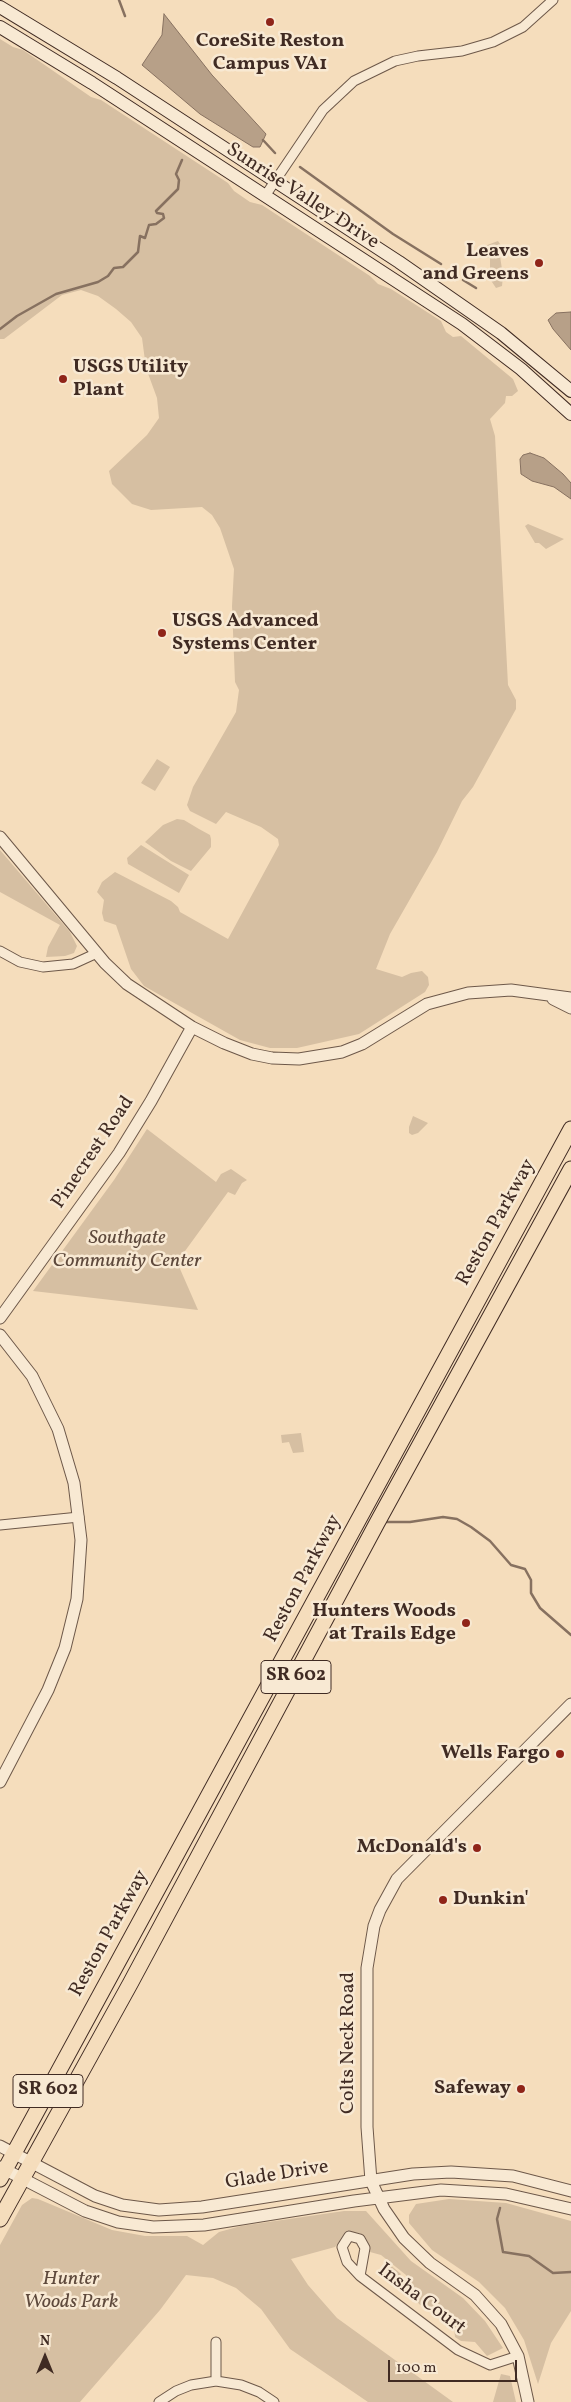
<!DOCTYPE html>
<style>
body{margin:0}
#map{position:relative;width:571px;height:2402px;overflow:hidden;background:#f5ddbc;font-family:Vollkorn,serif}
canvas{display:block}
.north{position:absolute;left:20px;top:2332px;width:50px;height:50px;-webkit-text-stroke:4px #f8e9d3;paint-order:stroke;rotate:0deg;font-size:14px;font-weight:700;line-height:20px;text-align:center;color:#402b23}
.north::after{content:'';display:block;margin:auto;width:18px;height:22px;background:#402b23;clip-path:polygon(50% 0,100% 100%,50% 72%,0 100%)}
.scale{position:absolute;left:388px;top:2360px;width:129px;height:22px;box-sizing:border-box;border:2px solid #402b23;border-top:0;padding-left:6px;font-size:15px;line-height:18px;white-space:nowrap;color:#402b23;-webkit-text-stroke:4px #f8e9d3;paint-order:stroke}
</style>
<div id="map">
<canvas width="571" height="2402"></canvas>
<div class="north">N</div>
<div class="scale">100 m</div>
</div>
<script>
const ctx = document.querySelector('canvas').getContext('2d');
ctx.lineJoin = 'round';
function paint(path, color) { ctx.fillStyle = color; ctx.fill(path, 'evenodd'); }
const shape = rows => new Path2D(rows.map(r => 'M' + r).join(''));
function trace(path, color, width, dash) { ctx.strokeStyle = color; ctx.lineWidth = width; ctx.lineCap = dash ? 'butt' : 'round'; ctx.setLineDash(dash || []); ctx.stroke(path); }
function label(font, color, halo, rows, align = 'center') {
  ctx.font = font + ' Vollkorn,serif'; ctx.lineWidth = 5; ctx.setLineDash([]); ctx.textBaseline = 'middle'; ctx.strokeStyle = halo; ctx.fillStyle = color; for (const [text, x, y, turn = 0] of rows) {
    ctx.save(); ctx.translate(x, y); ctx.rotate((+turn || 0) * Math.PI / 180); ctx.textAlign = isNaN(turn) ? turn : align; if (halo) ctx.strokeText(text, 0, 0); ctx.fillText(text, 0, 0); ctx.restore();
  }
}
paint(shape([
 [0,39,13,47,23,50,91,97,101,100,228,183,234,191,250,202,262,205,370,276,378,284,391,289,441,321,446,332,453,337,461,336,513,379,518,391,512,396,506,396,505,403,490,419,495,436,508,685,516,700,516,709,473,787,462,801,437,852,390,934,376,969,402,977,411,973,422,971,428,977,429,985,425,992,359,1034,297,1048,270,1048,240,1040,144,986,131,969,116,925,104,921,102,913,104,900,97,892,102,882,115,872,171,901,178,907,180,912,228,939,279,845,278,839,261,827,226,812,216,824,190,811,187,805,193,787,236,712,239,690,235,682,232,606,234,569,220,528,212,515,202,507,151,510,132,504,112,484,109,471,147,435,159,418,157,398,146,368,142,338,131,322,116,309,98,296,81,290,62,295,4,339,0,339],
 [498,241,502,247,500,256,503,276,502,286,496,288,490,279,490,258,483,258,478,253,482,247],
 [528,524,564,539,546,549,539,543,535,543,525,526],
 [157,759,170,767,155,791,141,783],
 [177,819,184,820,199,829,210,835,211,839,211,847,191,871,171,861,145,842,163,825],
 [141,845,189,875,179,893,128,864,127,858],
 [0,850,70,932,77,946,74,953,65,956,46,957,48,947,60,925,0,892],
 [413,1116,428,1123,418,1133,412,1135,409,1133,409,1127],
 [147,1129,216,1182,221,1174,231,1169,247,1180,242,1183,235,1195,228,1192,177,1262,198,1310,33,1291,114,1180],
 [301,1433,304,1452,293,1453,289,1442,282,1443,281,1435],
 [32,2198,38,2199,112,2230,145,2236,187,2236,203,2245,219,2232,241,2226,344,2211,366,2211,411,2261,463,2298,485,2321,503,2348,487,2356,475,2342,461,2341,455,2337,454,2328,419,2304,409,2287,406,2275,381,2255,370,2252,366,2240,360,2233,347,2232,335,2247,291,2259,308,2285,337,2318,453,2402,368,2402,290,2349,261,2309,236,2288,213,2278,186,2275,160,2310,80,2402,0,2402,0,2245,22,2205],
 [449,2199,506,2203,571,2221,571,2311,551,2343,538,2384,524,2340,505,2308,479,2282,432,2250,409,2223,409,2215,416,2204],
 [388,2263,401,2274,393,2284,380,2273],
 [501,2374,510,2376,516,2402,493,2402]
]), '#d6bfa2');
const water = shape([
 [164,14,212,75,266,134,260,147,253,147,200,114,142,65,162,35,164,14],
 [571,312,571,350,553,329,548,320,556,313,571,312],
 [530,453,544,458,563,474,571,483,571,499,554,487,532,481,521,474,520,459,523,455,530,453]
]);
paint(water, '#b7a088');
trace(water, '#877160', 1);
trace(shape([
 [119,0,125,16],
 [263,140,275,153],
 [300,167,393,234,441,264],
 [463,280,476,288],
 [0,329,17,316,56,294,98,282,108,276,114,268,123,267,138,252,140,236,145,238,149,225,156,224,164,218,163,214,157,213,156,211,178,189,179,180,176,174,182,160],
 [385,1522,410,1522,443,1517,457,1519,471,1527,490,1541,511,1565,525,1569,531,1580,531,1593,540,1608,571,1635],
 [500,2208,497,2219,503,2252,529,2256,553,2273,571,2272]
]), '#877160', 2.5);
const minor = shape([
 [265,196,323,110,354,81,395,61,418,56,462,51,493,42,523,27,553,0],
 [0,951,20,962,43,967,73,964,97,953],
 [0,1525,79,1517],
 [360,2276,365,2248,360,2239,349,2236,342,2247,347,2262,360,2276,458,2350,490,2365,518,2356],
 [216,2381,216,2342],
 [159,2402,176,2391,191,2385,216,2381,241,2385,259,2392,274,2402]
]);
const tertiary = shape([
 [0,837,105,963,127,984,192,1027,224,1043,252,1054,272,1058,299,1059,342,1052,362,1044,427,1004,468,993,511,990,571,998],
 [553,999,571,1008],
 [0,1318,119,1153,151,1101,192,1027],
 [0,1335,32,1376,58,1429,74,1483,81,1540,77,1599,65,1648,48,1690,0,1782],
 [0,2146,95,2196,122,2205,159,2210,202,2207,413,2174,451,2172,513,2176,571,2191],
 [0,2167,85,2211,118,2222,153,2227,204,2225,354,2201,441,2190,506,2194,571,2209],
 [528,2402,518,2356,501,2324,475,2295,430,2263,404,2238,384,2209,371,2181,367,2127,367,1968,374,1926,380,1910,397,1879,571,1704]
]);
const secondary = shape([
 [0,7,117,78,399,262,501,333,571,391],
 [0,27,92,83,462,324,521,369,571,414]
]);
const primary = shape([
 [0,2179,571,1129],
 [0,2219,130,1984,377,1523,571,1169]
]);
trace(minor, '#6d5849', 11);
trace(tertiary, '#6d5849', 13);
trace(secondary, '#402b23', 14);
trace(primary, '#402b23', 17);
trace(minor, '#f8e9d3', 9);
trace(tertiary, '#f8e9d3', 11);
trace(secondary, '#f8e9d3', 12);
trace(primary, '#f5ddbc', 15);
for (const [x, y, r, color] of [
 [270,22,5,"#8f2418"],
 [539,263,5,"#8f2418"],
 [63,379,5,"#8f2418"],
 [162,633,5,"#8f2418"],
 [466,1623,5,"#8f2418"],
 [560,1754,5,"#8f2418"],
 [477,1848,5,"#8f2418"],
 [443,1900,5,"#8f2418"],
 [521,2089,5,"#8f2418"]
]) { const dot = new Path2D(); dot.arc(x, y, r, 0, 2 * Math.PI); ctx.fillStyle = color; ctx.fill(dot); trace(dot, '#f8e9d3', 2); }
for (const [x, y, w] of [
 [296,1677,70],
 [48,2091,70]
]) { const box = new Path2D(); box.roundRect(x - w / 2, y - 16.5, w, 33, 4); ctx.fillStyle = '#f8e9d3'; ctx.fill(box); trace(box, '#402b23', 1); }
label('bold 19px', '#402b23', null, [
 ["SR 602",296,1677],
 ["SR 602",48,2091]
]);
label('bold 20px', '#402b23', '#f8e9d3', [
 ["CoreSite Reston",270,42,"center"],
 ["Campus VA1",270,65,"center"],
 ["Leaves",529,252],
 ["and Greens",529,275],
 ["USGS Utility",73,368,"left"],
 ["Plant",73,391,"left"],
 ["USGS Advanced",172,622,"left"],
 ["Systems Center",172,645,"left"],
 ["Hunters Woods",456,1612],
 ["at Trails Edge",456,1635],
 ["Wells Fargo",550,1754],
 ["McDonald's",467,1848],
 ["Dunkin'",453,1900,"left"],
 ["Safeway",511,2089]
], 'right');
label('20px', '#402b23', '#f8e9d3', [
 ["Sunrise Valley Drive",302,197,33],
 ["Pinecrest Road",94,1153,-56],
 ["Reston Parkway",497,1223,-61],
 ["Reston Parkway",304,1579,-62],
 ["Reston Parkway",110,1934,-61],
 ["Colts Neck Road",349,2043,-90],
 ["Glade Drive",277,2176,-9],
 ["Insha Court",421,2300,37]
]);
label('italic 20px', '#5e493c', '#f8e9d3', [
 ["Southgate",127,1239],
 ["Community Center",127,1262],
 ["Hunter",71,2280],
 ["Woods Park",71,2303]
]);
</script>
